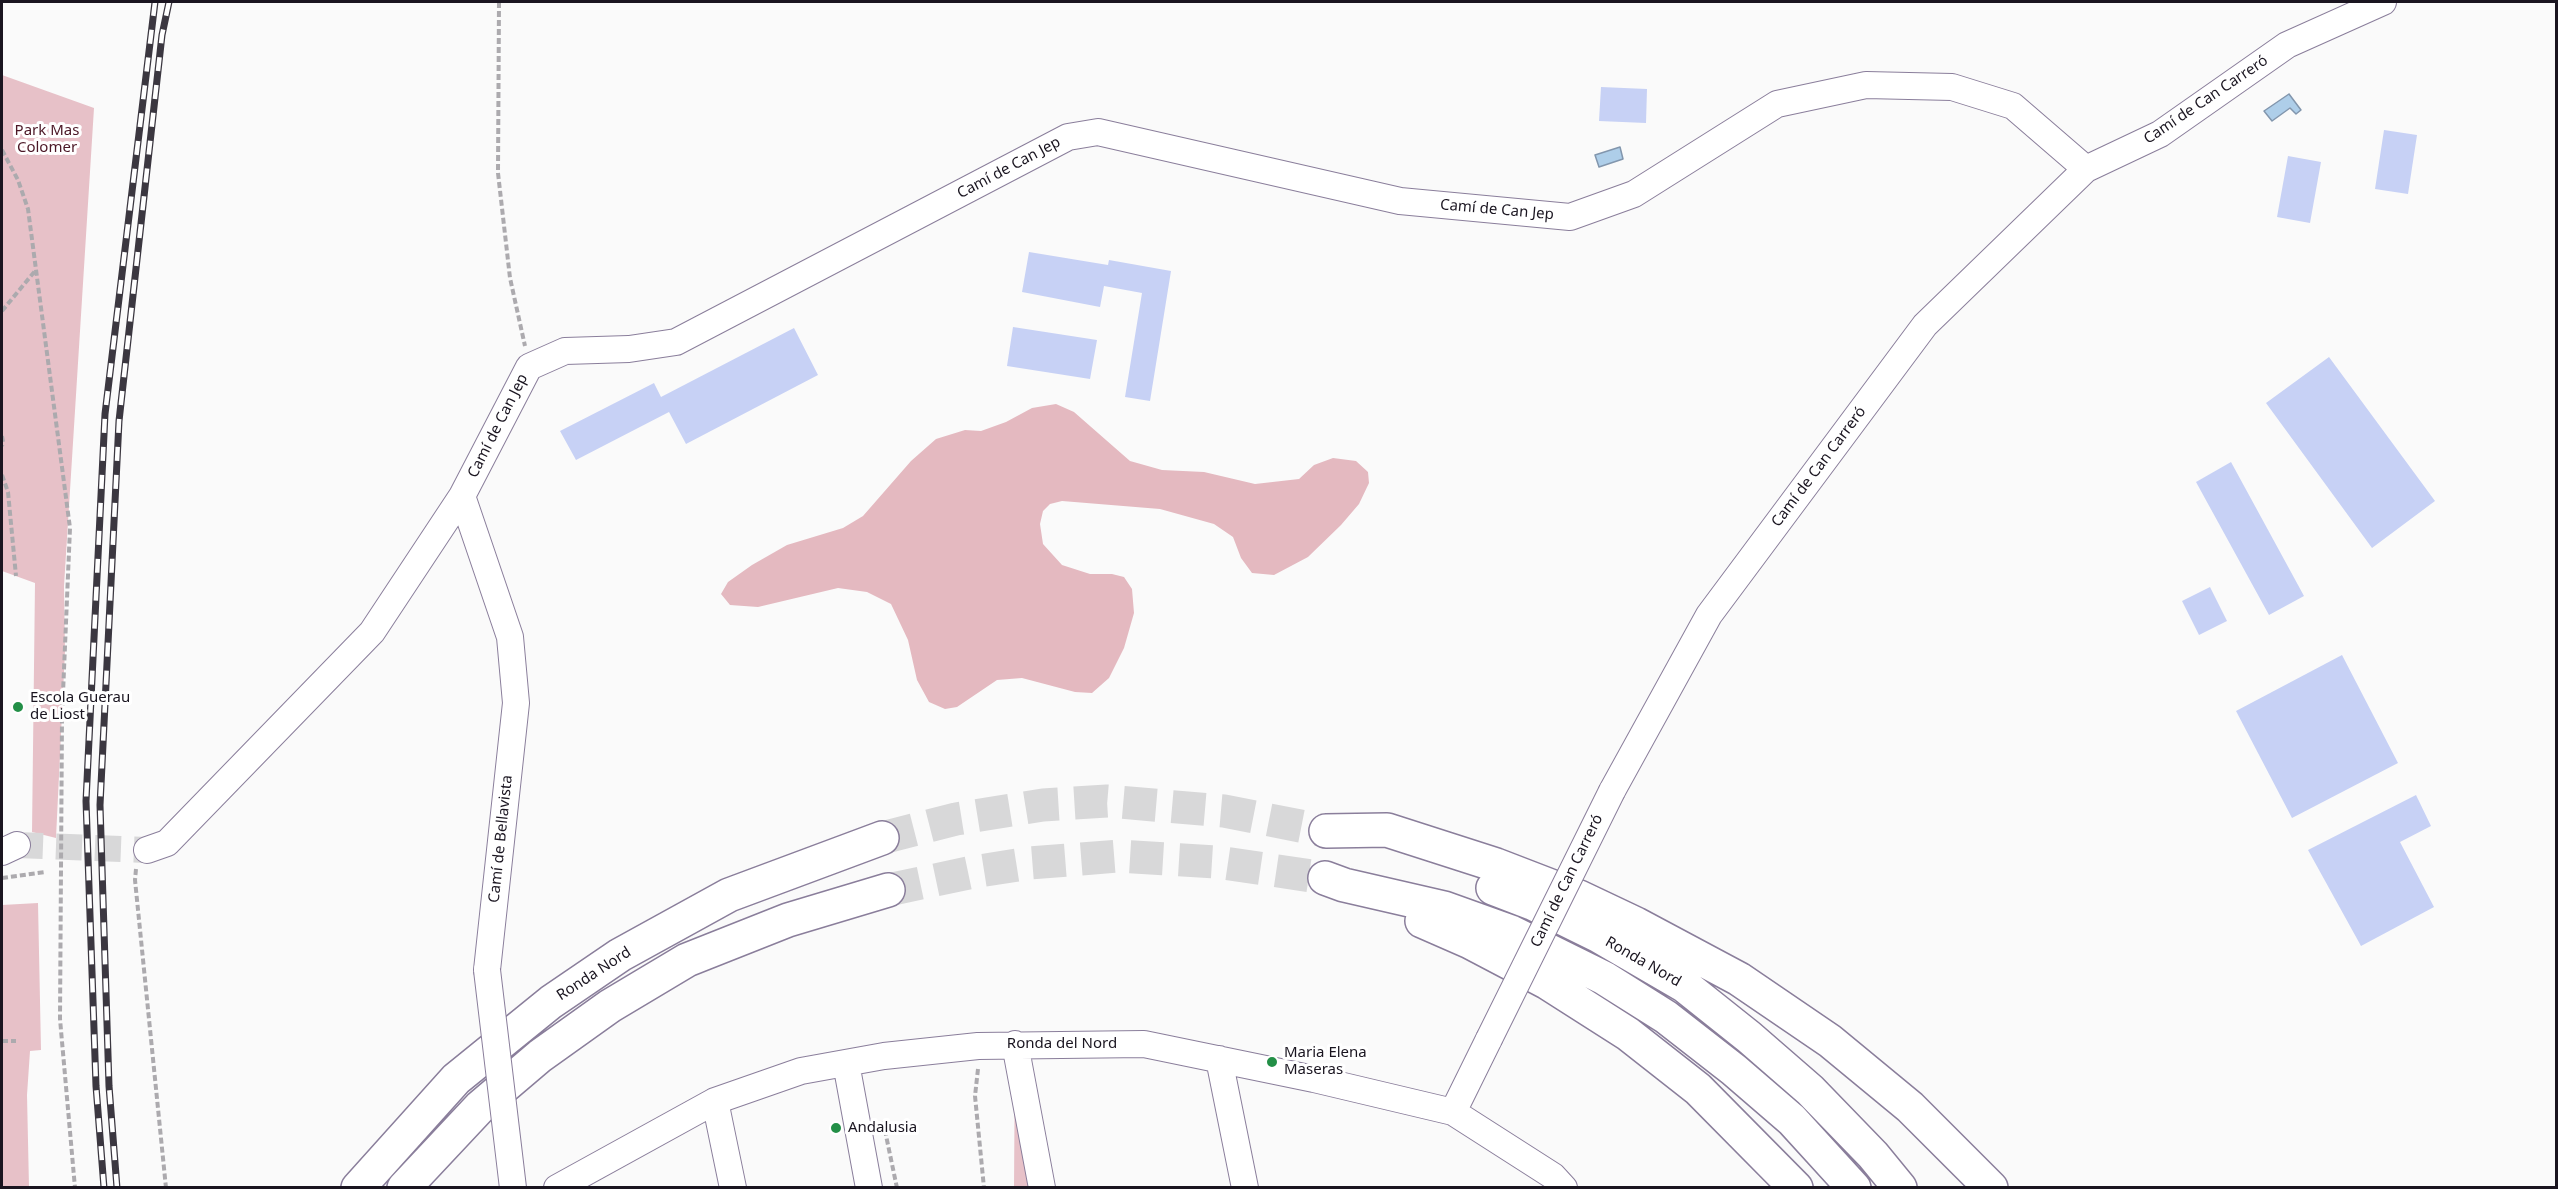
<!DOCTYPE html>
<meta charset="utf-8">
<style>
body{margin:0}
#map{position:relative;width:2558px;height:1189px;overflow:hidden;background:#fafafa;font-family:"Noto Sans",sans-serif}
canvas{display:block}
.frame{position:absolute;inset:0;border:3px solid #1a1520;pointer-events:none}
</style>
<div id="map">
<canvas width="2558" height="1189"></canvas>
<div class="frame"></div>
</div>
<script>
const ctx = document.querySelector('canvas').getContext('2d');
ctx.lineJoin = 'round';
function paint(path, color) { ctx.fillStyle = color; ctx.fill(path, 'evenodd'); }
const shape = rows => new Path2D(rows.map(r => 'M' + r).join(''));
function trace(path, color, width, dash) { ctx.strokeStyle = color; ctx.lineWidth = width; ctx.lineCap = dash ? 'butt' : 'round'; ctx.setLineDash(dash || []); ctx.stroke(path); }
function label(font, color, halo, rows, align = 'center') {
  ctx.font = font + ' "Noto Sans",sans-serif'; ctx.lineWidth = 6; ctx.setLineDash([]); ctx.textBaseline = 'middle'; ctx.strokeStyle = halo; ctx.fillStyle = color; for (const [text, x, y, turn = 0] of rows) {
    ctx.save(); ctx.translate(x, y); ctx.rotate((+turn || 0) * Math.PI / 180); ctx.textAlign = isNaN(turn) ? turn : align; if (halo) ctx.strokeText(text, 0, 0); ctx.fillText(text, 0, 0); ctx.restore();
  }
}
paint(shape([
 [2,75,94,108,64,586,65,651,56,838,32,832,35,583,2,571],
 [38,903,41,1050,30,1051,27,1095,29,1187,2,1187,2,905],
 [1015,1044,1039,1187,1014,1187]
]), '#e7c1c8');
paint(shape([
 [1056,404,1074,412,1130,461,1162,470,1204,472,1255,484,1299,479,1314,465,1333,458,1356,461,1368,472,1369,483,1359,504,1341,525,1308,557,1274,575,1252,573,1241,558,1233,537,1214,524,1160,509,1062,501,1050,504,1043,511,1040,524,1043,544,1062,565,1090,574,1112,574,1124,577,1132,589,1134,613,1124,648,1109,678,1092,693,1075,692,1022,678,997,680,957,707,945,709,929,702,917,680,908,640,891,604,867,592,838,588,758,607,730,605,721,594,728,582,752,565,787,545,843,528,863,516,911,461,936,439,965,430,981,431,1006,422,1032,408]
]), '#e4b9c0');
const water = shape([
 [2289,94,2301,110,2296,114,2290,108,2272,121,2264,111,2289,94],
 [1620,147,1623,159,1599,167,1595,155,1620,147]
]);
paint(water, '#aecee9');
trace(water, '#8296ad', 1.5);
paint(shape([
 [1601,87,1647,89,1646,123,1599,121],
 [2384,130,2417,135,2408,194,2375,189],
 [2288,156,2321,162,2310,223,2277,217],
 [1029,252,1108,265,1109,260,1171,271,1150,401,1125,397,1142,293,1104,286,1100,307,1022,292],
 [1013,327,1097,340,1090,379,1007,366],
 [794,328,818,375,686,444,669,412,576,460,560,431,654,383,661,397],
 [2329,357,2435,501,2372,548,2266,403],
 [2231,462,2304,596,2269,615,2196,482],
 [2210,587,2227,621,2199,635,2182,601],
 [2342,655,2398,763,2292,818,2236,711],
 [2416,795,2431,826,2400,842,2434,907,2361,946,2308,850]
]), '#c7d1f5');
trace(shape([
 [17,845,147,850]
]), '#d8d8d9', 26, [26, 13]);
trace(shape([
 [882,838,956,819,1043,805,1107,801,1224,811,1326,831],
 [888,890,973,872,1030,863,1119,856,1217,862,1325,878]
]), '#d8d8d9', 33, [33, 16]);
const minor = shape([
 [462,496,510,637,516,703,487,970],
 [1612,791,1709,615,1925,325,2086,169,2160,134,2287,45,2383,2],
 [147,850,167,843,372,632,462,496,529,367,565,351,629,349,676,342,1068,137,1098,132,1400,201,1570,217,1634,194,1777,104,1866,85,1952,87,2013,106,2086,169],
 [2,852,17,845],
 [1015,1044,1042,1188],
 [1219,1059,1245,1188],
 [846,1063,869,1188],
 [715,1101,733,1188],
 [1453,1112,1489,1039],
 [557,1188,715,1101,801,1071,884,1056,978,1046,1144,1044,1314,1079,1453,1112,1553,1176,1564,1188]
]);
const highway = shape([
 [1326,831,1387,830,1496,865,1579,897,1636,924,1739,979,1830,1041,1910,1107,1991,1188],
 [1325,878,1344,885,1444,908,1511,932,1604,978,1666,1017,1734,1070,1792,1120,1854,1188],
 [1493,888,1532,903,1599,936,1685,986,1749,1037,1810,1090,1873,1155,1900,1188],
 [1422,921,1470,942,1548,983,1628,1034,1698,1089,1796,1188],
 [358,1188,456,1079,551,1002,620,955,729,895,882,838],
 [404,1188,480,1107,540,1056,610,1006,687,960,788,920,888,890]
]);
trace(minor, '#8a7e9b', 28);
trace(highway, '#8a7e9b', 36);
trace(shape([
 [499,2,498,173,510,278,525,346],
 [2,150,18,180,28,209,70,528,62,717,60,1019,75,1188],
 [2,311,35,271],
 [2,436,3,442,2,446],
 [2,475,8,492,16,576],
 [136,869,135,880,166,1188],
 [2,878,45,872],
 [2,1041,16,1041],
 [978,1069,975,1096,984,1188],
 [883,1121,897,1188]
]), '#acaaae', 4, [6, 3]);
trace(minor, '#fff', 26);
trace(highway, '#fff', 33);
const rail = shape([
 [104,1188,96,1086,86,801,105,414,155,2],
 [117,1188,109,1086,100,805,119,421,162,35,169,2]
]);
trace(rail, '#3b3740', 7);
trace(rail, '#fff', 4.5, [14]);
const minorBridge = shape([
 [487,970,513,1188],
 [1489,1039,1612,791]
]);
trace(minorBridge, '#8a7e9b', 28, []);
trace(minorBridge, '#fff', 26);
for (const [x, y, r, color] of [
 [18,707,6,"#238f47"],
 [1272,1062,6,"#238f47"],
 [836,1128,6,"#238f47"]
]) { const dot = new Path2D(); dot.arc(x, y, r, 0, 2 * Math.PI); ctx.fillStyle = color; ctx.fill(dot); trace(dot, '#fff', 2); }
label('15px', '#1a1520', '#fff', [
 ["Camí de Can Carreró",2206,100,-34],
 ["Camí de Can Jep",1009,168,-28],
 ["Camí de Can Jep",1497,210,5],
 ["Camí de Can Jep",498,426,-63],
 ["Camí de Can Carreró",1819,467,-53],
 ["Camí de Bellavista",501,839,-84],
 ["Camí de Can Carreró",1567,881,-64],
 ["Ronda Nord",1643,962,30],
 ["Ronda Nord",594,974,-33],
 ["Ronda del Nord",1062,1044]
]);
label('15px', '#4b1726', '#fff', [
 ["Park Mas",47,131],
 ["Colomer",47,148]
]);
label('15px', '#1a1520', '#fff', [
 ["Escola Guerau",30,698],
 ["de Liost",30,715],
 ["Maria Elena",1284,1053],
 ["Maseras",1284,1070],
 ["Andalusia",848,1128]
], 'left');
</script>
